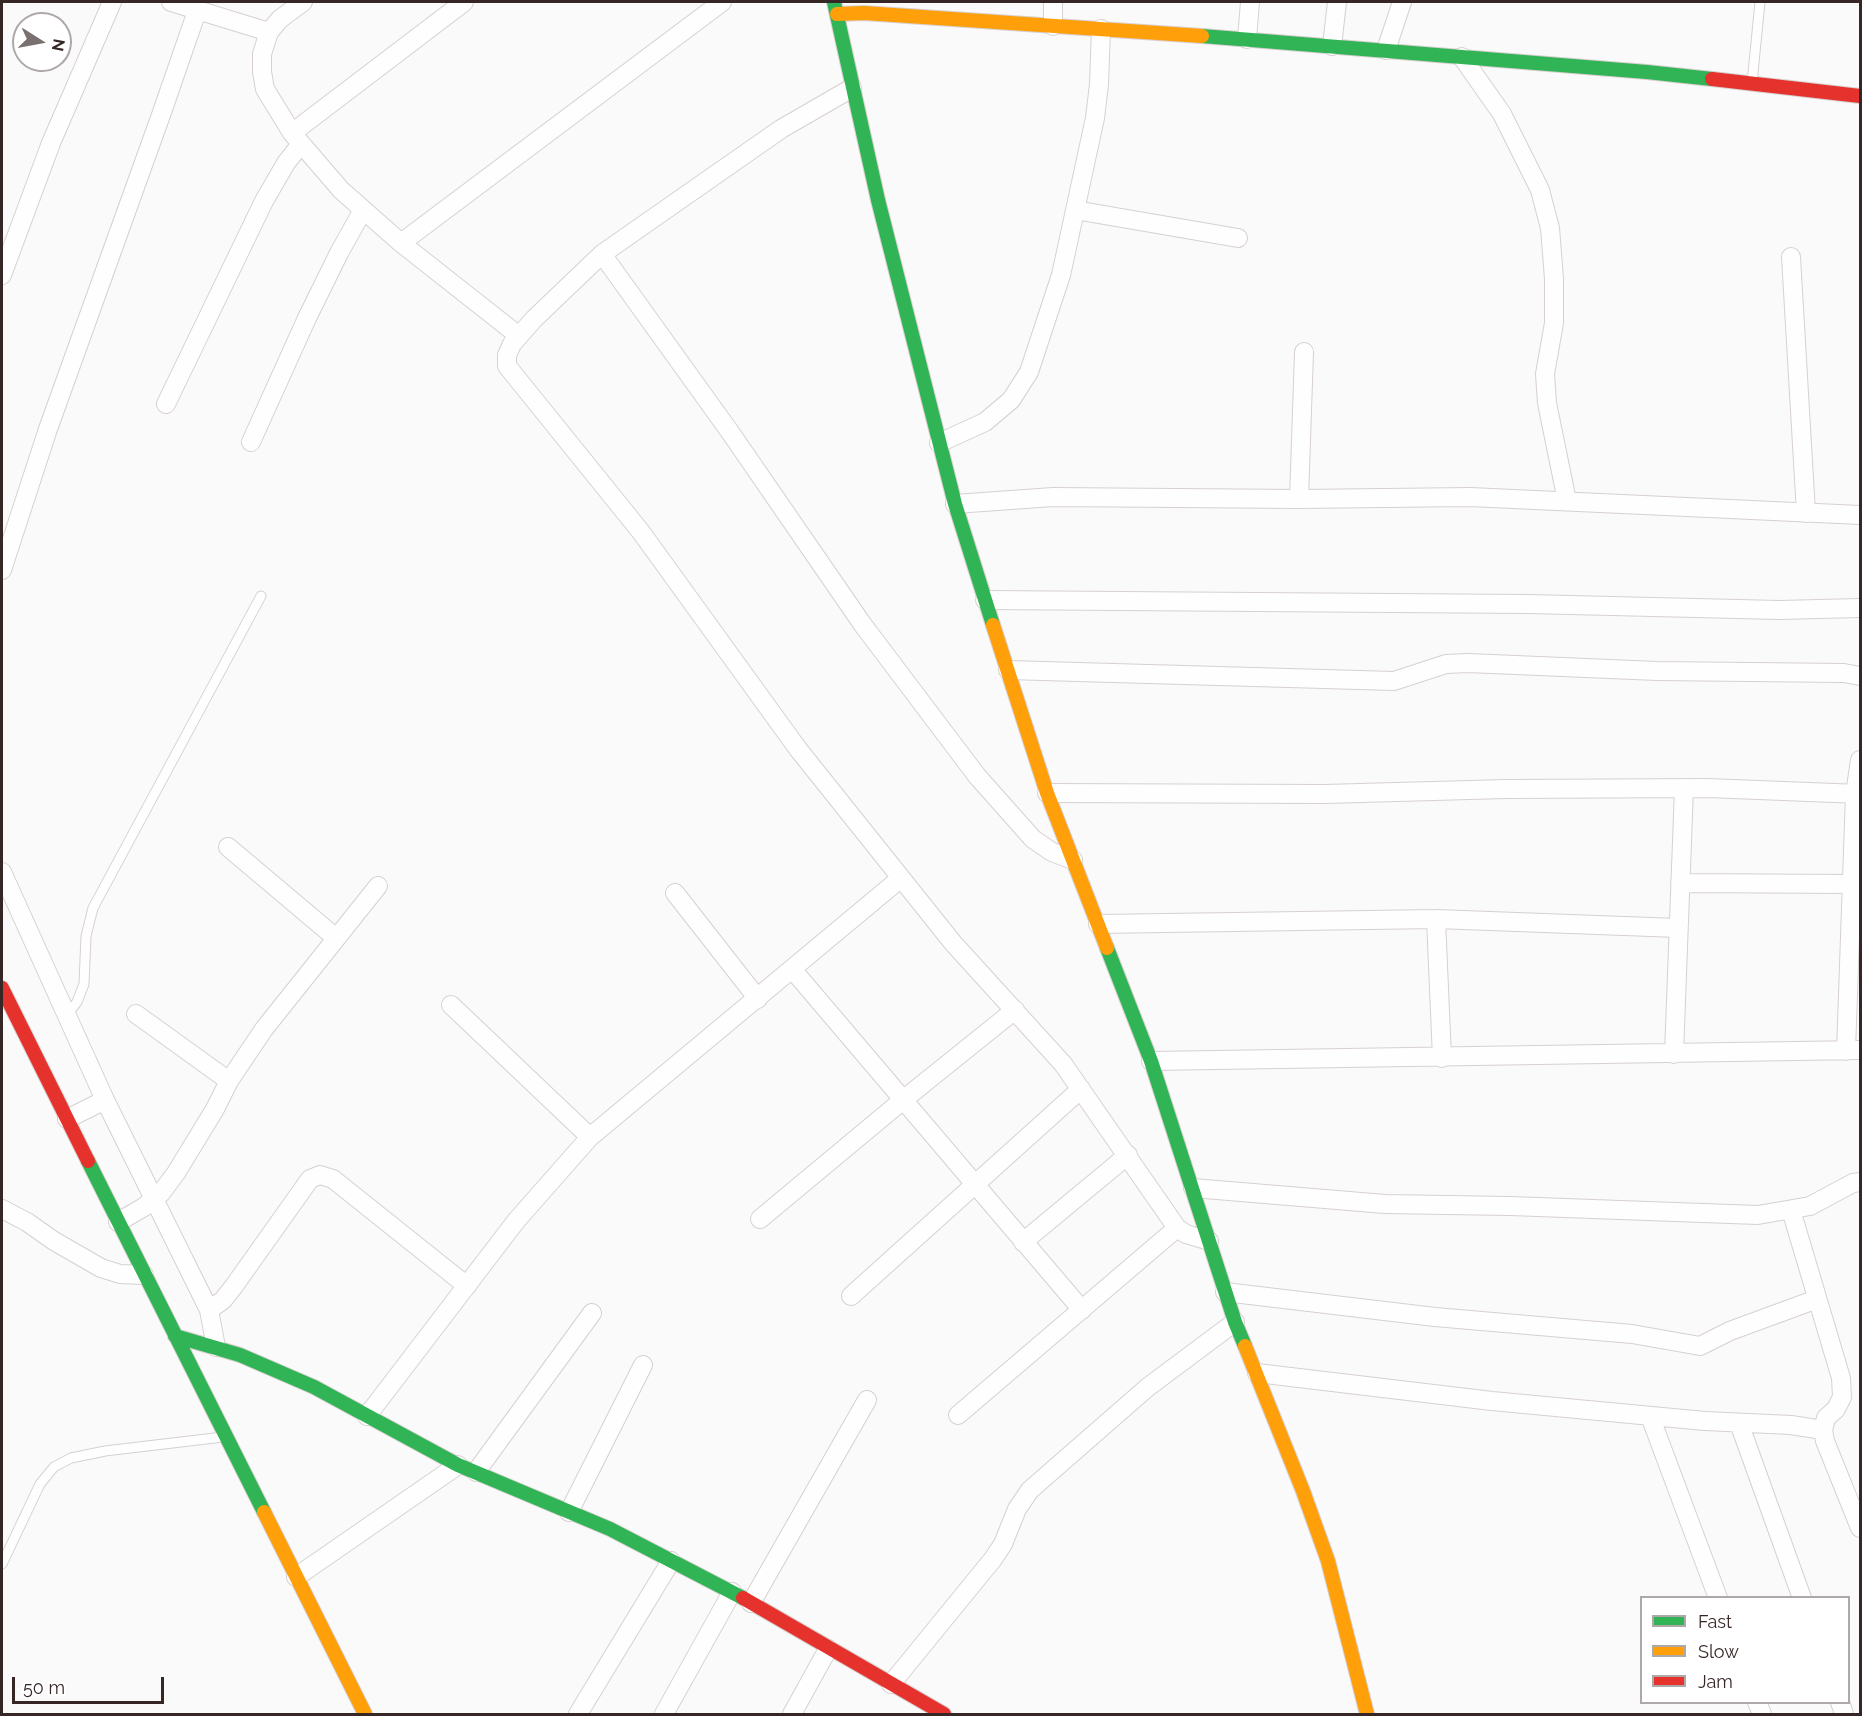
<!DOCTYPE html>
<style>
body{margin:0}
#map{position:relative;width:1862px;height:1716px;overflow:hidden;background:#fafafa;font-family:Raleway,sans-serif}
canvas{display:block}
.frame{position:absolute;inset:0;border:3px solid #362626;pointer-events:none}
.legend{position:absolute;left:1640px;top:1596px;width:210px;height:108px;box-sizing:border-box;background:#fff;border:2px solid #afa8a8;margin:0;padding:8px 10px;list-style:none;font-size:18px;color:#362626}
.legend li{display:flex;align-items:center;gap:12px;height:30px}
.legend b{width:30px;border:2px solid #afa8a8}
.north{position:absolute;left:12px;top:12px;width:60px;height:60px;box-sizing:border-box;background:#fff;border:2px solid #afa8a8;border-radius:50%;rotate:101deg;font-size:16px;font-weight:700;line-height:24px;text-align:center;color:#362626}
.north::after{content:'';display:block;margin:auto;width:21px;height:27px;background:#7b7070;clip-path:polygon(50% 0,100% 100%,50% 72%,0 100%)}
.scale{position:absolute;left:12px;top:1677px;width:152px;height:27px;box-sizing:border-box;border:3px solid #362626;border-top:0;padding-left:8px;font-size:18px;line-height:21px;white-space:nowrap;color:#362626;-webkit-text-stroke:4px #fff;paint-order:stroke}
</style>
<div id="map">
<canvas width="1862" height="1716"></canvas>
<div class="frame"></div>
<ul class="legend">
<li><b style="height:8px;background:#30b455"></b>Fast</li>
<li><b style="height:8px;background:#ff9f0a"></b>Slow</li>
<li><b style="height:8px;background:#e5322d"></b>Jam</li>
</ul>
<div class="north">N</div>
<div class="scale">50 m</div>
</div>
<script>
const ctx = document.querySelector('canvas').getContext('2d');
ctx.lineJoin = 'round';
const shape = rows => new Path2D(rows.map(r => 'M' + r).join(''));
function trace(path, color, width, dash) { ctx.strokeStyle = color; ctx.lineWidth = width; ctx.lineCap = dash ? 'butt' : 'round'; ctx.setLineDash(dash || []); ctx.stroke(path); }
const lane = shape([
 [1752,83,1760,2],
 [66,1016,77,1002,84,984,86,936,93,908,261,596],
 [2,1564,40,1484,54,1467,71,1458,105,1451,223,1437]
]);
const street = shape([
 [171,2,269,32],
 [303,2,280,19,269,32,262,54,262,72,265,89,292,133,341,190,401,243,519,336],
 [1053,26,1053,2],
 [1247,39,1250,2],
 [1332,46,1337,2],
 [1386,50,1402,2],
 [1462,57,1502,114,1540,190,1550,228,1554,279,1554,323,1545,374,1547,403,1567,501],
 [852,88,781,129,602,254,534,319,512,344,507,355,507,366,641,532,798,749,953,943,1063,1064,1177,1228,1186,1234,1209,1241],
 [292,133,464,2],
 [1075,210,1238,238],
 [401,243,722,2],
 [602,254,730,432,863,625,977,776,1033,839,1052,852,1073,860],
 [1791,257,1806,513],
 [2,275,51,143,112,2],
 [166,404,264,201,286,163,301,144],
 [251,442,307,318,339,253,363,210],
 [939,443,985,422,1011,400,1029,372,1061,275,1095,118,1099,84,1101,29],
 [1299,499,1304,352],
 [955,504,1053,497,1299,499,1470,497,1860,515],
 [2,570,48,429,161,115,197,11],
 [985,600,1528,604,1779,610,1860,608],
 [1008,670,1394,681,1446,664,1468,663,1657,671,1844,673,1860,676],
 [1047,793,1324,794,1506,789,1707,788,1860,794],
 [228,847,336,938],
 [2,872,105,1100,209,1310,216,1347],
 [1680,883,1852,884],
 [675,893,758,999],
 [1436,919,1442,1058],
 [1098,924,1436,919,1678,928],
 [792,969,1082,1310],
 [451,1005,590,1137],
 [136,1014,229,1081],
 [1846,1051,1855,794,1860,760],
 [1674,1054,1684,788],
 [1151,1061,1860,1050],
 [67,1119,105,1100],
 [1193,1188,1385,1204,1510,1206,1758,1215,1810,1206,1853,1183,1860,1182],
 [2,1209,27,1222,54,1241,101,1268,120,1274,144,1275],
 [1791,1210,1841,1378,1842,1397,1836,1409,1826,1418,1823,1430,1825,1441,1860,1528],
 [760,1219,903,1100,1015,1010],
 [118,1222,144,1207,161,1193,176,1173,215,1109,229,1081,264,1029,378,886],
 [1023,1242,1128,1155],
 [1225,1292,1435,1317,1632,1334,1700,1346,1730,1331,1817,1299],
 [851,1296,1081,1089],
 [209,1310,223,1300,234,1286,310,1179,320,1175,333,1179,467,1286],
 [1257,1373,1492,1401,1705,1421,1791,1425,1823,1430],
 [958,1415,1177,1228],
 [367,1416,516,1221,590,1137,901,878],
 [1650,1416,1718,1598],
 [1739,1423,1802,1598],
 [476,1472,592,1313],
 [569,1512,643,1365],
 [296,1577,458,1465],
 [751,1603,867,1400],
 [891,1684,993,1559,1003,1544,1017,1509,1030,1490,1148,1387,1235,1322],
 [1757,1702,1762,1714],
 [1840,1702,1844,1714],
 [578,1714,671,1561],
 [664,1714,732,1592],
 [792,1714,828,1649]
]);
const fast = shape([
 [834,2,878,200,955,504,993,625],
 [1202,36,1647,72,1712,79],
 [1107,948,1151,1061,1235,1322,1245,1346],
 [88,1161,264,1512],
 [175,1336,240,1355,314,1387,458,1465,610,1529,743,1598]
]);
const slow = shape([
 [837,14,864,13,1202,36],
 [993,625,1047,793,1107,948],
 [1245,1346,1303,1491,1328,1561,1367,1714],
 [264,1512,365,1714]
]);
const jam = shape([
 [1712,79,1860,96],
 [2,988,88,1161],
 [743,1598,944,1714]
]);
trace(lane, '#d8d0d0', 11);
trace(street, '#d8d0d0', 20);
trace(fast, '#d8d0d0', 16);
trace(slow, '#d8d0d0', 16);
trace(jam, '#d8d0d0', 16);
trace(lane, '#fefefe', 9);
trace(street, '#fefefe', 18);
trace(fast, '#30b455', 14);
trace(slow, '#ff9f0a', 14);
trace(jam, '#e5322d', 14);
</script>
